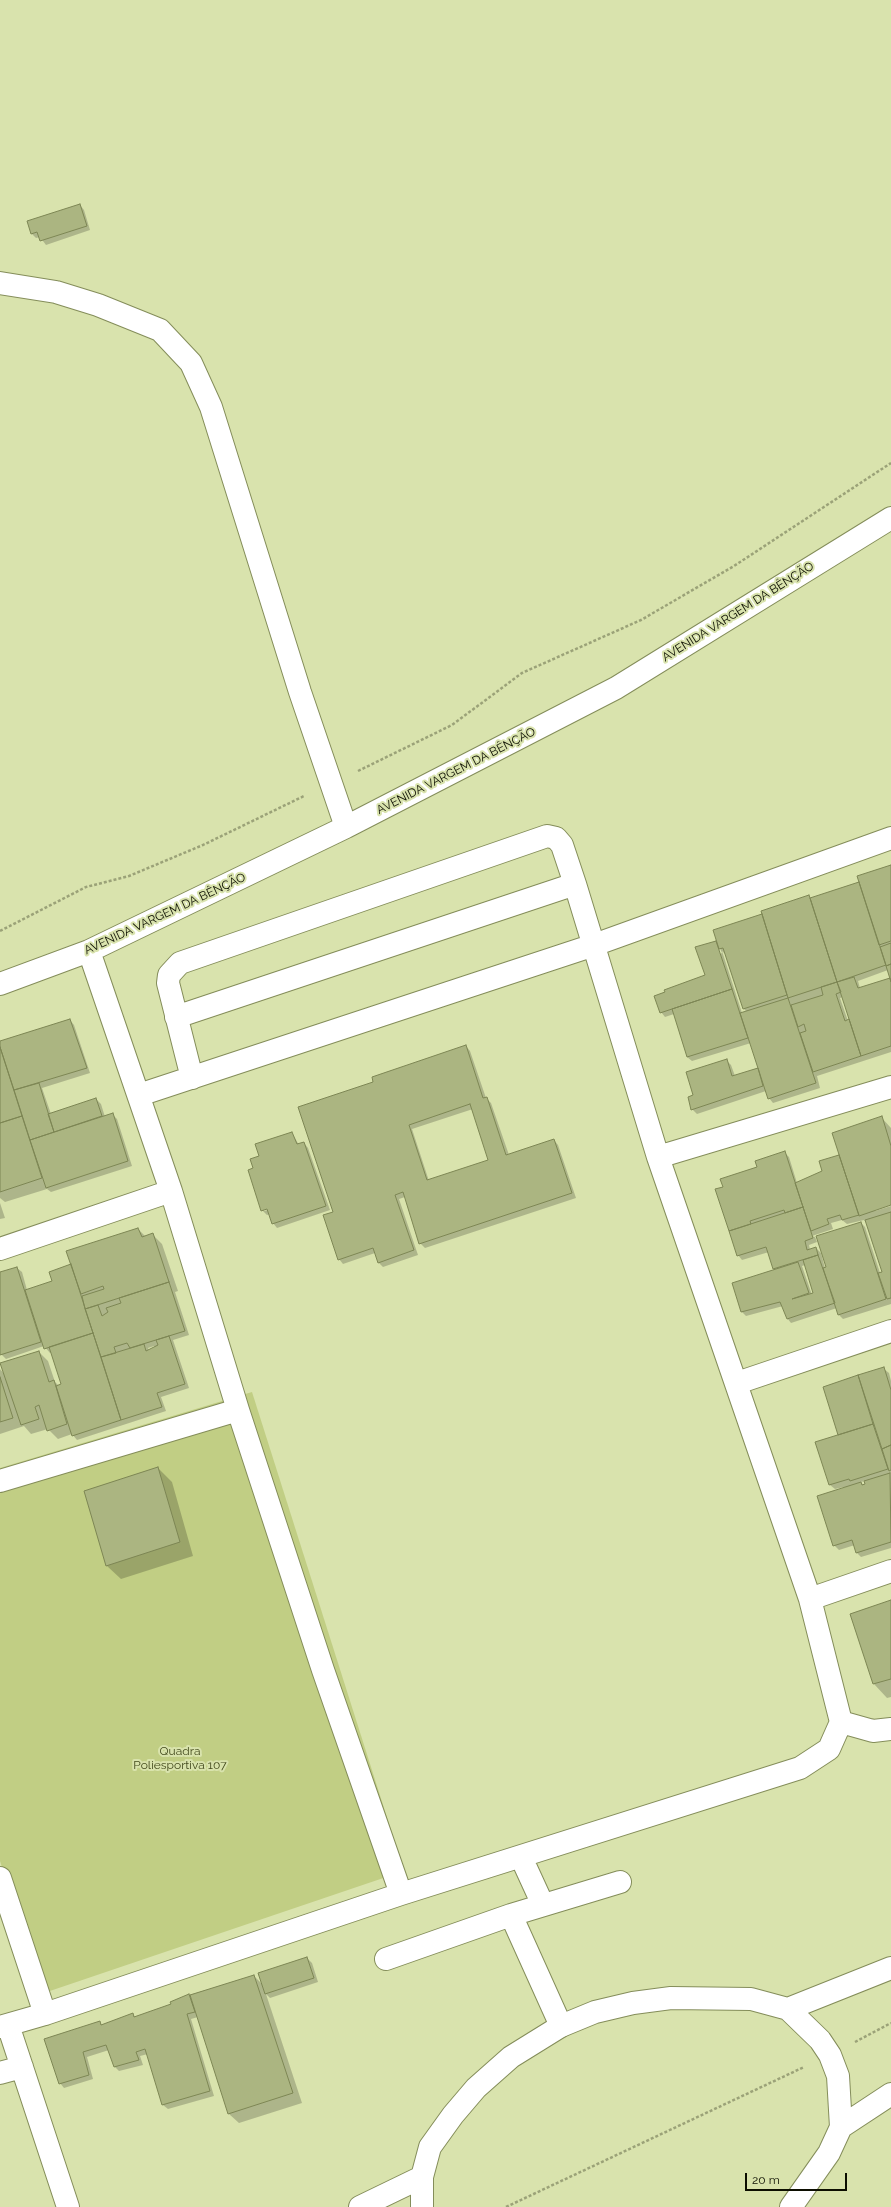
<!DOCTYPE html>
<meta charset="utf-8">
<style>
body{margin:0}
#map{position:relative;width:891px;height:2207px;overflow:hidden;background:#d9e3ad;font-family:Raleway,sans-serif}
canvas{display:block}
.scale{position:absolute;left:745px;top:2173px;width:102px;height:18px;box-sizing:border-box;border:2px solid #0c0e00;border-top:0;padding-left:5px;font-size:12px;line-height:14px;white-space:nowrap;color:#0c0e00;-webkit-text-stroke:3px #d9e3ad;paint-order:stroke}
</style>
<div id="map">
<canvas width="891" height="2207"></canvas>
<div class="scale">20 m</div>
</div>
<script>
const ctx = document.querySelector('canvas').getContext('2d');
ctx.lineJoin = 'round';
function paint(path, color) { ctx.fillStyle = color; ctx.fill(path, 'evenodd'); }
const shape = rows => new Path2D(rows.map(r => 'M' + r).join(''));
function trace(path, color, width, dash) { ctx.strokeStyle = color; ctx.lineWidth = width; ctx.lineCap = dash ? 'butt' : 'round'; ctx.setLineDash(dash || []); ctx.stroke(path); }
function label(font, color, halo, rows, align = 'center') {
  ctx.font = font + ' Raleway,sans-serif'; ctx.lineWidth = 4; ctx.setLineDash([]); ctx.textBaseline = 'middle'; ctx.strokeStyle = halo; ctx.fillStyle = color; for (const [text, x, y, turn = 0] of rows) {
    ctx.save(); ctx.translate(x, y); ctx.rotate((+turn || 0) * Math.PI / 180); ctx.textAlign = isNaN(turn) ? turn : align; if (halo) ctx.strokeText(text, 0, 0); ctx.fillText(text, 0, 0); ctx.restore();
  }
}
paint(shape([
 [252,1392,404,1871,41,1994,0,1861,0,1468]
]), '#c1ce84');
paint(shape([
 [80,205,84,210,90,230,46,245,40,237,36,238,32,234,28,222],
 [891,866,891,978,888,970,858,981,860,988,891,978,891,1052,817,1076,820,1088,773,1103,769,1098,766,1091,697,1114,692,1109,694,1095,727,1061,731,1065,735,1076,759,1068,751,1043,692,1061,687,1057,674,1014,665,1017,661,1012,706,976,716,942,719,944,763,915,808,896,811,899,860,883],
 [717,946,719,946,722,953,720,954],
 [722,951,726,955,744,1009,747,1012,742,1013],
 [843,997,851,1020,848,1021,840,998],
 [70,1020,74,1025,90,1073,42,1088,51,1114,96,1099,101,1104,105,1117,112,1114,117,1119,132,1166,51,1192,47,1189,5,1202,0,1198,0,1043],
 [466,1046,470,1051,486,1098,491,1103,509,1155,554,1140,558,1145,576,1198,425,1248,420,1243,405,1197,399,1199,418,1255,383,1267,378,1262,375,1253,343,1264,339,1259,334,1213,374,1083],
 [473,1109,489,1161,429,1181,412,1129],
 [881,1117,891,1128,891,1204,875,1209,875,1211,891,1206,891,1304,843,1319,839,1315,837,1308,791,1323,787,1318,783,1306,746,1316,742,1312,774,1270,769,1252,742,1260,738,1255,724,1188,784,1152,789,1157,797,1183,823,1172,820,1162,840,1155],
 [842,1220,847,1224,864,1220,867,1223,883,1272,880,1273,865,1227,861,1223,825,1268,821,1253,816,1248,810,1250,809,1245,817,1242,815,1237,812,1236,833,1229,831,1223],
 [805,1265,815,1294,812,1295,802,1266],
 [292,1133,299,1145,304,1143,308,1148,330,1210,277,1228,273,1223,270,1214,267,1215,262,1210,255,1169,261,1156],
 [264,1209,272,1209,264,1211],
 [0,1203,5,1218,0,1219],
 [138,1229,146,1237,153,1235,162,1244,178,1291,175,1292,189,1335,173,1340,189,1388,161,1397,166,1411,77,1440,72,1434,58,1439,48,1429,31,1434,24,1426,0,1434,0,1369,6,1376,39,1352,48,1361,55,1382,59,1386,62,1385,52,1352,50,1353,44,1346,6,1359,1,1354,0,1273,17,1268,22,1272,27,1290,53,1282,70,1266],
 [154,1346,155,1347,149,1350,148,1348],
 [884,1369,889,1373,891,1381,891,1548,861,1557,857,1553,855,1545,839,1550,834,1545,845,1488,844,1487,835,1489,830,1485,839,1436,824,1387],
 [865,1481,867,1485,864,1486,861,1482],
 [158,1468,172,1482,193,1556,121,1579,107,1566,85,1492],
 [891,1601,891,1697,887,1698,874,1684,851,1614],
 [307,1958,312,1963,318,1982,270,1998,266,1994,302,2103,239,2123,229,2114,198,2017,191,2019,214,2096,168,2109,163,2105,148,2054,140,2056,143,2065,119,2071,115,2067,109,2050,87,2057,93,2079,64,2088,60,2083,99,2022,102,2025,133,2015,136,2018,172,2004,189,1995,254,1976,262,1984]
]), '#0003');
const building = shape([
 [80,204,87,226,40,241,37,232,31,234,27,221,80,204],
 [891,865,891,941,879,945,857,876,891,865],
 [859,882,886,965,837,982,810,898,859,882],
 [809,895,837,982,788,998,761,911,809,895],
 [762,914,787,995,743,1009,723,948,719,949,713,930,762,914],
 [716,941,732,989,660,1013,654,996,665,992,664,990,705,975,695,947,716,941],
 [891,943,891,964,886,966,880,947,891,943],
 [891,964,891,982,886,966,891,964],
 [854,977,858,988,890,978,891,982,891,1046,861,1056,837,982,854,977],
 [837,982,841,992,836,994,845,1021,849,1019,861,1056,813,1072,800,1033,806,1031,804,1024,798,1027,791,1005,823,995,821,987,837,982],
 [732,989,748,1038,687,1057,672,1009,732,989],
 [788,998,816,1083,768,1099,740,1013,788,998],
 [70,1019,87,1068,14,1090,0,1047,0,1041,70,1019],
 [466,1045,483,1098,487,1097,506,1155,554,1139,572,1193,419,1244,403,1192,395,1195,414,1250,378,1263,373,1248,338,1260,323,1215,333,1212,298,1107,373,1082,372,1077,466,1045],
 [470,1104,488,1160,427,1180,409,1125,470,1104],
 [0,1047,22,1116,0,1123,0,1047],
 [727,1059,732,1076,758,1068,763,1086,691,1110,688,1097,693,1095,686,1072,727,1059],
 [39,1083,54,1132,30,1140,14,1090,39,1083],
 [96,1098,102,1116,54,1132,48,1114,96,1098],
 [113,1113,128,1161,46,1188,30,1140,113,1113],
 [22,1116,42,1178,0,1192,0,1123,22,1116],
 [882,1116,891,1146,891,1205,859,1216,832,1133,882,1116],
 [292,1132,297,1144,304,1142,326,1206,272,1224,267,1209,261,1211,248,1170,253,1168,250,1159,259,1156,255,1144,292,1132],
 [785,1151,803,1207,785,1213,784,1210,750,1221,751,1224,729,1231,715,1189,723,1187,720,1179,757,1167,755,1161,785,1151],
 [839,1155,859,1215,842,1220,840,1215,827,1219,829,1224,811,1231,795,1183,822,1171,819,1161,839,1155],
 [803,1207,813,1238,805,1241,807,1250,816,1247,818,1255,773,1269,766,1247,737,1256,729,1231,803,1207],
 [891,1212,891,1298,887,1299,878,1273,882,1272,865,1220,891,1212],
 [861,1222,886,1299,838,1315,823,1268,826,1267,816,1236,861,1222],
 [138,1228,142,1237,153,1233,169,1282,85,1309,82,1296,104,1289,103,1286,81,1294,66,1251,138,1228],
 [818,1255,835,1303,787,1319,780,1302,741,1312,732,1283,798,1262,809,1293,792,1299,813,1293,803,1260,818,1255],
 [71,1264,93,1333,44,1349,25,1290,52,1281,49,1272,71,1264],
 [17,1267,41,1342,0,1355,0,1272,17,1267],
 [169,1282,185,1331,130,1348,127,1343,114,1347,116,1353,101,1357,85,1309,98,1305,102,1316,108,1312,106,1308,121,1303,119,1298,169,1282],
 [93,1333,121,1420,72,1436,56,1386,61,1384,49,1347,93,1333],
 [169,1336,185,1384,157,1393,162,1407,121,1420,101,1357,144,1344,146,1351,158,1345,156,1340,169,1336],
 [39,1351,49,1382,54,1380,67,1424,47,1431,39,1405,35,1407,39,1419,21,1425,0,1363,39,1351],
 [884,1367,891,1390,891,1445,882,1449,858,1375,884,1367],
 [858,1375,873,1424,838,1435,823,1387,858,1375],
 [0,1377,13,1418,0,1422,0,1377],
 [873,1424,888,1469,850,1481,849,1479,829,1485,815,1442,873,1424],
 [891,1445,891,1470,889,1471,882,1449,891,1445],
 [158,1467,180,1542,106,1566,84,1491,158,1467],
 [890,1473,891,1542,856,1553,852,1540,833,1546,817,1496,861,1482,862,1485,865,1484,864,1481,890,1473],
 [891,1600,891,1679,873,1684,850,1614,891,1600],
 [307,1957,314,1978,265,1994,258,1973,307,1957],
 [254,1975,293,2093,228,2114,190,1995,254,1975],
 [189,1994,195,2012,187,2014,210,2091,162,2105,145,2049,136,2052,139,2060,114,2067,106,2045,83,2052,89,2075,59,2084,44,2039,100,2021,101,2025,133,2013,134,2017,171,2004,170,2002,189,1994]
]);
paint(building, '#abb581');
trace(building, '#7d8654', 1);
const minor = shape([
 [0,283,56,292,98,305,160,330,191,363,211,407,300,692,346,827],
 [89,951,171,1191,238,1410,323,1670,401,1894],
 [0,984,89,951,346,827,616,688,891,518],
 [176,1017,575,884],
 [139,1095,594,945,891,838],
 [658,1157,891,1087],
 [0,1249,171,1191],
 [737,1383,891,1331],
 [0,1481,238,1410],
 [810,1599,891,1571],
 [841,1722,873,1731,891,1729],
 [521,1857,543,1905],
 [0,1878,45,2014],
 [511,1915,620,1882],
 [386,1959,511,1915,561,2026],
 [8,2025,68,2207],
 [0,2027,45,2014,401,1894,800,1768,829,1749,841,1722,810,1599,658,1157,575,884,562,845,556,838,547,836,180,963,169,975,168,983,192,1078],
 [0,2073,22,2067]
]);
const major = shape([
 [788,2009,891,1968],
 [841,2127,891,2094],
 [360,2207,422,2177],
 [422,2207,422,2177,430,2147,453,2115,476,2088,511,2057,561,2026,595,2012,633,2003,671,1998,751,1999,788,2009,820,2040,830,2055,838,2076,841,2127,829,2153,791,2207]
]);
trace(minor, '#848d5a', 24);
trace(major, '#848d5a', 24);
trace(shape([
 [358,771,452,725,522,673,641,620,734,566,891,463],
 [0,931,86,887,129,876,203,845,304,796],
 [855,2042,891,2023],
 [506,2207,804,2067]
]), '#9ba278', 2.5, [3, 2]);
trace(minor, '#fff', 22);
trace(major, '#fff', 22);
label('12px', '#0c0e00', '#d9e3ad', [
 ["AVENIDA VARGEM DA BÊNÇÃO",738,612,-32],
 ["AVENIDA VARGEM DA BÊNÇÃO",456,771,-27],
 ["AVENIDA VARGEM DA BÊNÇÃO",165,914,-25]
]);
label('12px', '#444b1e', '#d9e3ad', [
 ["Quadra",180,1751],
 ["Poliesportiva 107",180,1765]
]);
</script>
